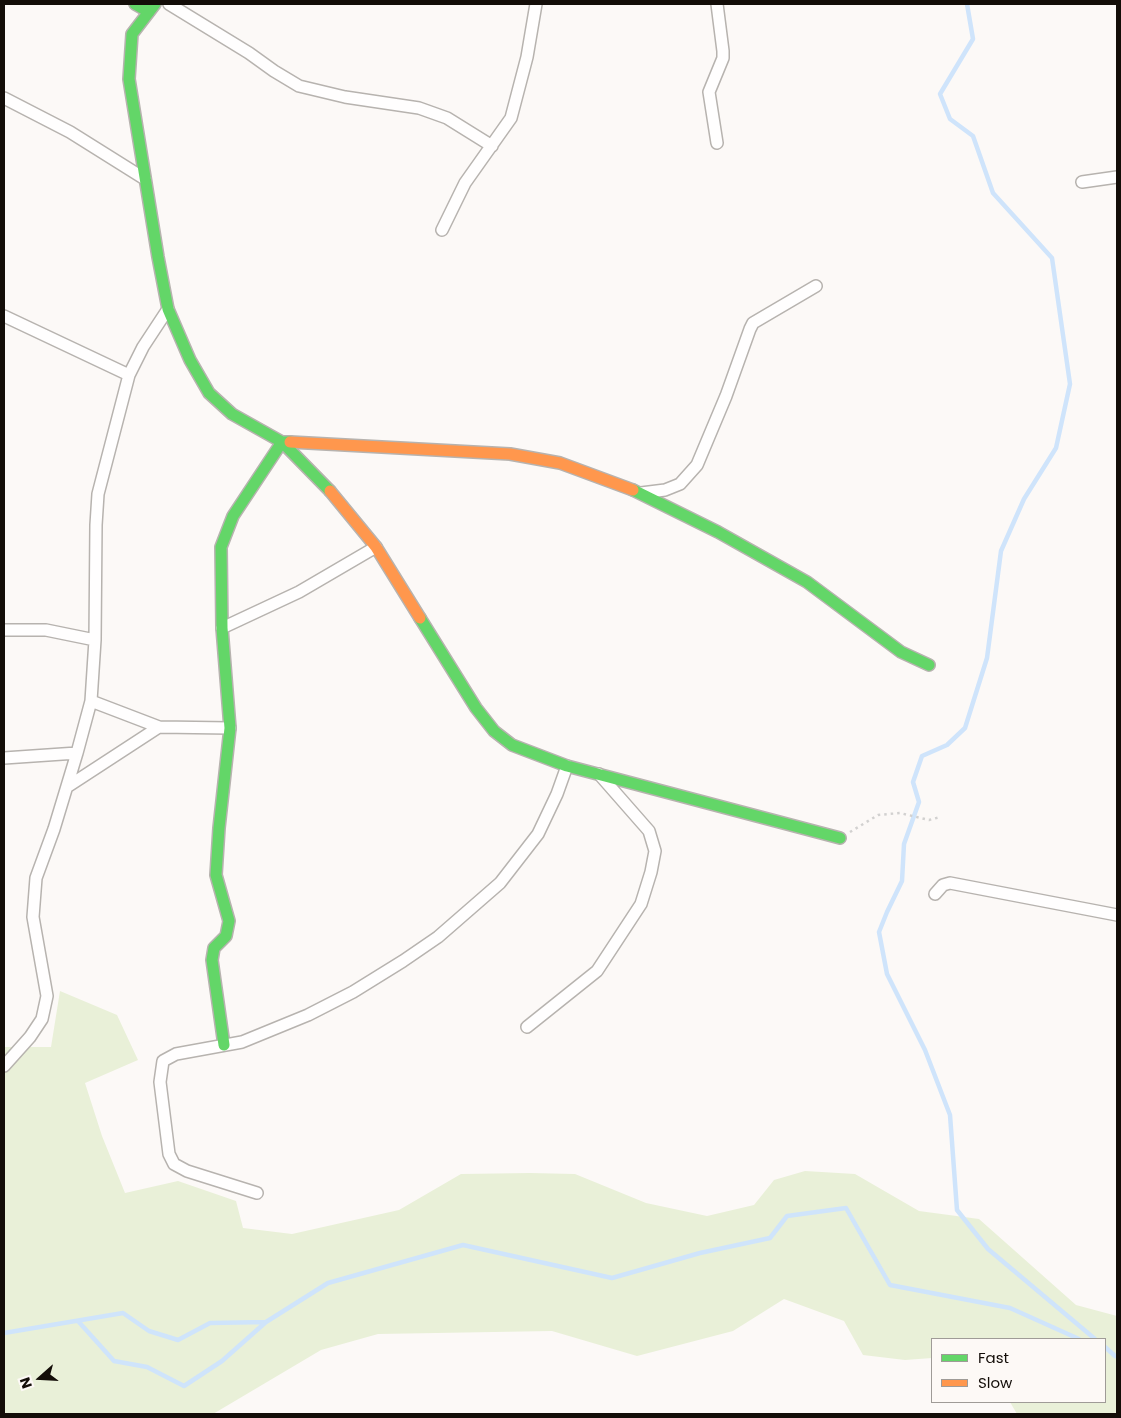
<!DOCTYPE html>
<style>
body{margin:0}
#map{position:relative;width:1121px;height:1418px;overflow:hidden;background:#fcf9f7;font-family:Poppins,sans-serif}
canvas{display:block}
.frame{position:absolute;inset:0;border:5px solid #130d08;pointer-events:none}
.legend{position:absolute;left:931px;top:1338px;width:175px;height:65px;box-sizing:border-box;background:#fdf9f6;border:1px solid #9f9b97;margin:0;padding:6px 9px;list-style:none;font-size:15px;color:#130d08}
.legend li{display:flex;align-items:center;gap:10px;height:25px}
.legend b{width:25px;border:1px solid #9f9b97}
.north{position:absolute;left:15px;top:1353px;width:50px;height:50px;-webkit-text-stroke:4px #fdf9f6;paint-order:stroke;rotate:251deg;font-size:14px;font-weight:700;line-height:20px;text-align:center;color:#130d08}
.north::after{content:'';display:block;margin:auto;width:18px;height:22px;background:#130d08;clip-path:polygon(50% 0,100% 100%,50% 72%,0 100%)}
</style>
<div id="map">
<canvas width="1121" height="1418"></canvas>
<div class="frame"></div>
<ul class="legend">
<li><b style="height:6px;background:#63d668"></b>Fast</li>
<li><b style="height:6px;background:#ff974d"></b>Slow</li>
</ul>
<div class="north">N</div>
</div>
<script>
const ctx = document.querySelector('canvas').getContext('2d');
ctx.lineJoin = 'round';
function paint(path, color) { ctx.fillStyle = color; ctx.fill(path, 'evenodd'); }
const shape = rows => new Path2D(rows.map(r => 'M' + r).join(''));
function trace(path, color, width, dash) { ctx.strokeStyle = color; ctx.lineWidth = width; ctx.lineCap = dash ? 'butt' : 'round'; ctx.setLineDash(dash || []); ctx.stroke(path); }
paint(shape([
 [60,991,117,1015,138,1060,85,1083,102,1136,125,1193,178,1181,236,1201,243,1228,292,1234,399,1210,461,1174,530,1173,575,1174,646,1203,707,1216,754,1205,774,1180,805,1171,855,1174,919,1211,979,1219,1076,1305,1117,1316,1117,1414,1017,1414,1010,1402,1105,1402,1105,1339,932,1339,932,1358,905,1360,863,1355,844,1321,784,1299,733,1331,637,1356,552,1331,378,1334,321,1350,213,1414,4,1414,4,1047,51,1047]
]), '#e9f0d8');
trace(shape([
 [967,4,973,39,940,94,950,119,973,136,993,193,1052,258,1070,384,1056,448,1024,499,1001,551,987,658,965,728,947,745,922,756,913,782,919,802,904,844,902,881,887,912,879,932,887,974,925,1050,950,1115,957,1210,988,1249,1095,1339],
 [78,1321,114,1361,147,1367,184,1386,222,1361,266,1322],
 [4,1333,123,1313,149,1331,178,1340,210,1323,266,1322,328,1283,463,1245,612,1278,700,1253,770,1238,787,1216,846,1208,890,1285,1010,1308,1079,1339],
 [1105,1347,1115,1356]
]), '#cfe4fb', 4.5);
const street = shape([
 [169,4,249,53,274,71,299,86,345,97,419,108,447,118,492,146],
 [717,4,723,51,723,58,709,92,717,143],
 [4,98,70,132,145,179],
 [1082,182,1117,177],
 [442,230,465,183,511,118,527,57,536,4],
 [4,316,129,375],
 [641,493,665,490,680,484,697,465,726,396,750,329,753,323,816,286],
 [222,628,299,592,376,547],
 [4,630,46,630,95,640],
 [91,701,159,727,230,728],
 [4,758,77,753],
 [67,787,159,727],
 [935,894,943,885,950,883,1117,915],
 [527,1027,597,971,641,904,651,872,655,851,649,831,599,774],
 [4,1066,30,1037,42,1019,47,996,33,917,36,878,54,829,77,753,91,701,95,640,96,525,98,494,129,375,143,347,168,309],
 [257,1193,187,1171,174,1164,169,1154,160,1082,163,1061,176,1054,242,1042,308,1015,353,992,403,961,438,937,500,883,538,834,557,794,567,766]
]);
const fast = shape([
 [135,4,149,12],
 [155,4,132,34,129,79,158,257,168,309,190,360,209,393,232,414,282,442,330,491],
 [633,490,718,532,807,582,901,652,929,665],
 [420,618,476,708,494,731,512,745,567,766,840,838],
 [224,1045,212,960,214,948,226,936,229,921,216,875,219,828,230,728,222,628,221,547,233,516,282,442,290,442]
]);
const slow = shape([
 [290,442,510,454,560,463,633,490],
 [330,491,376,547,420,618]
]);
trace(street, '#b7b3af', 14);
trace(fast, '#b7b3af', 14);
trace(slow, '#b7b3af', 14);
trace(shape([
 [850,832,878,815,900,813,929,820,940,817]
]), '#d2d1d0', 2.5, [2.5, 4]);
trace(street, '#fffefe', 11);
trace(fast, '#63d668', 11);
trace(slow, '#ff974d', 11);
</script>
